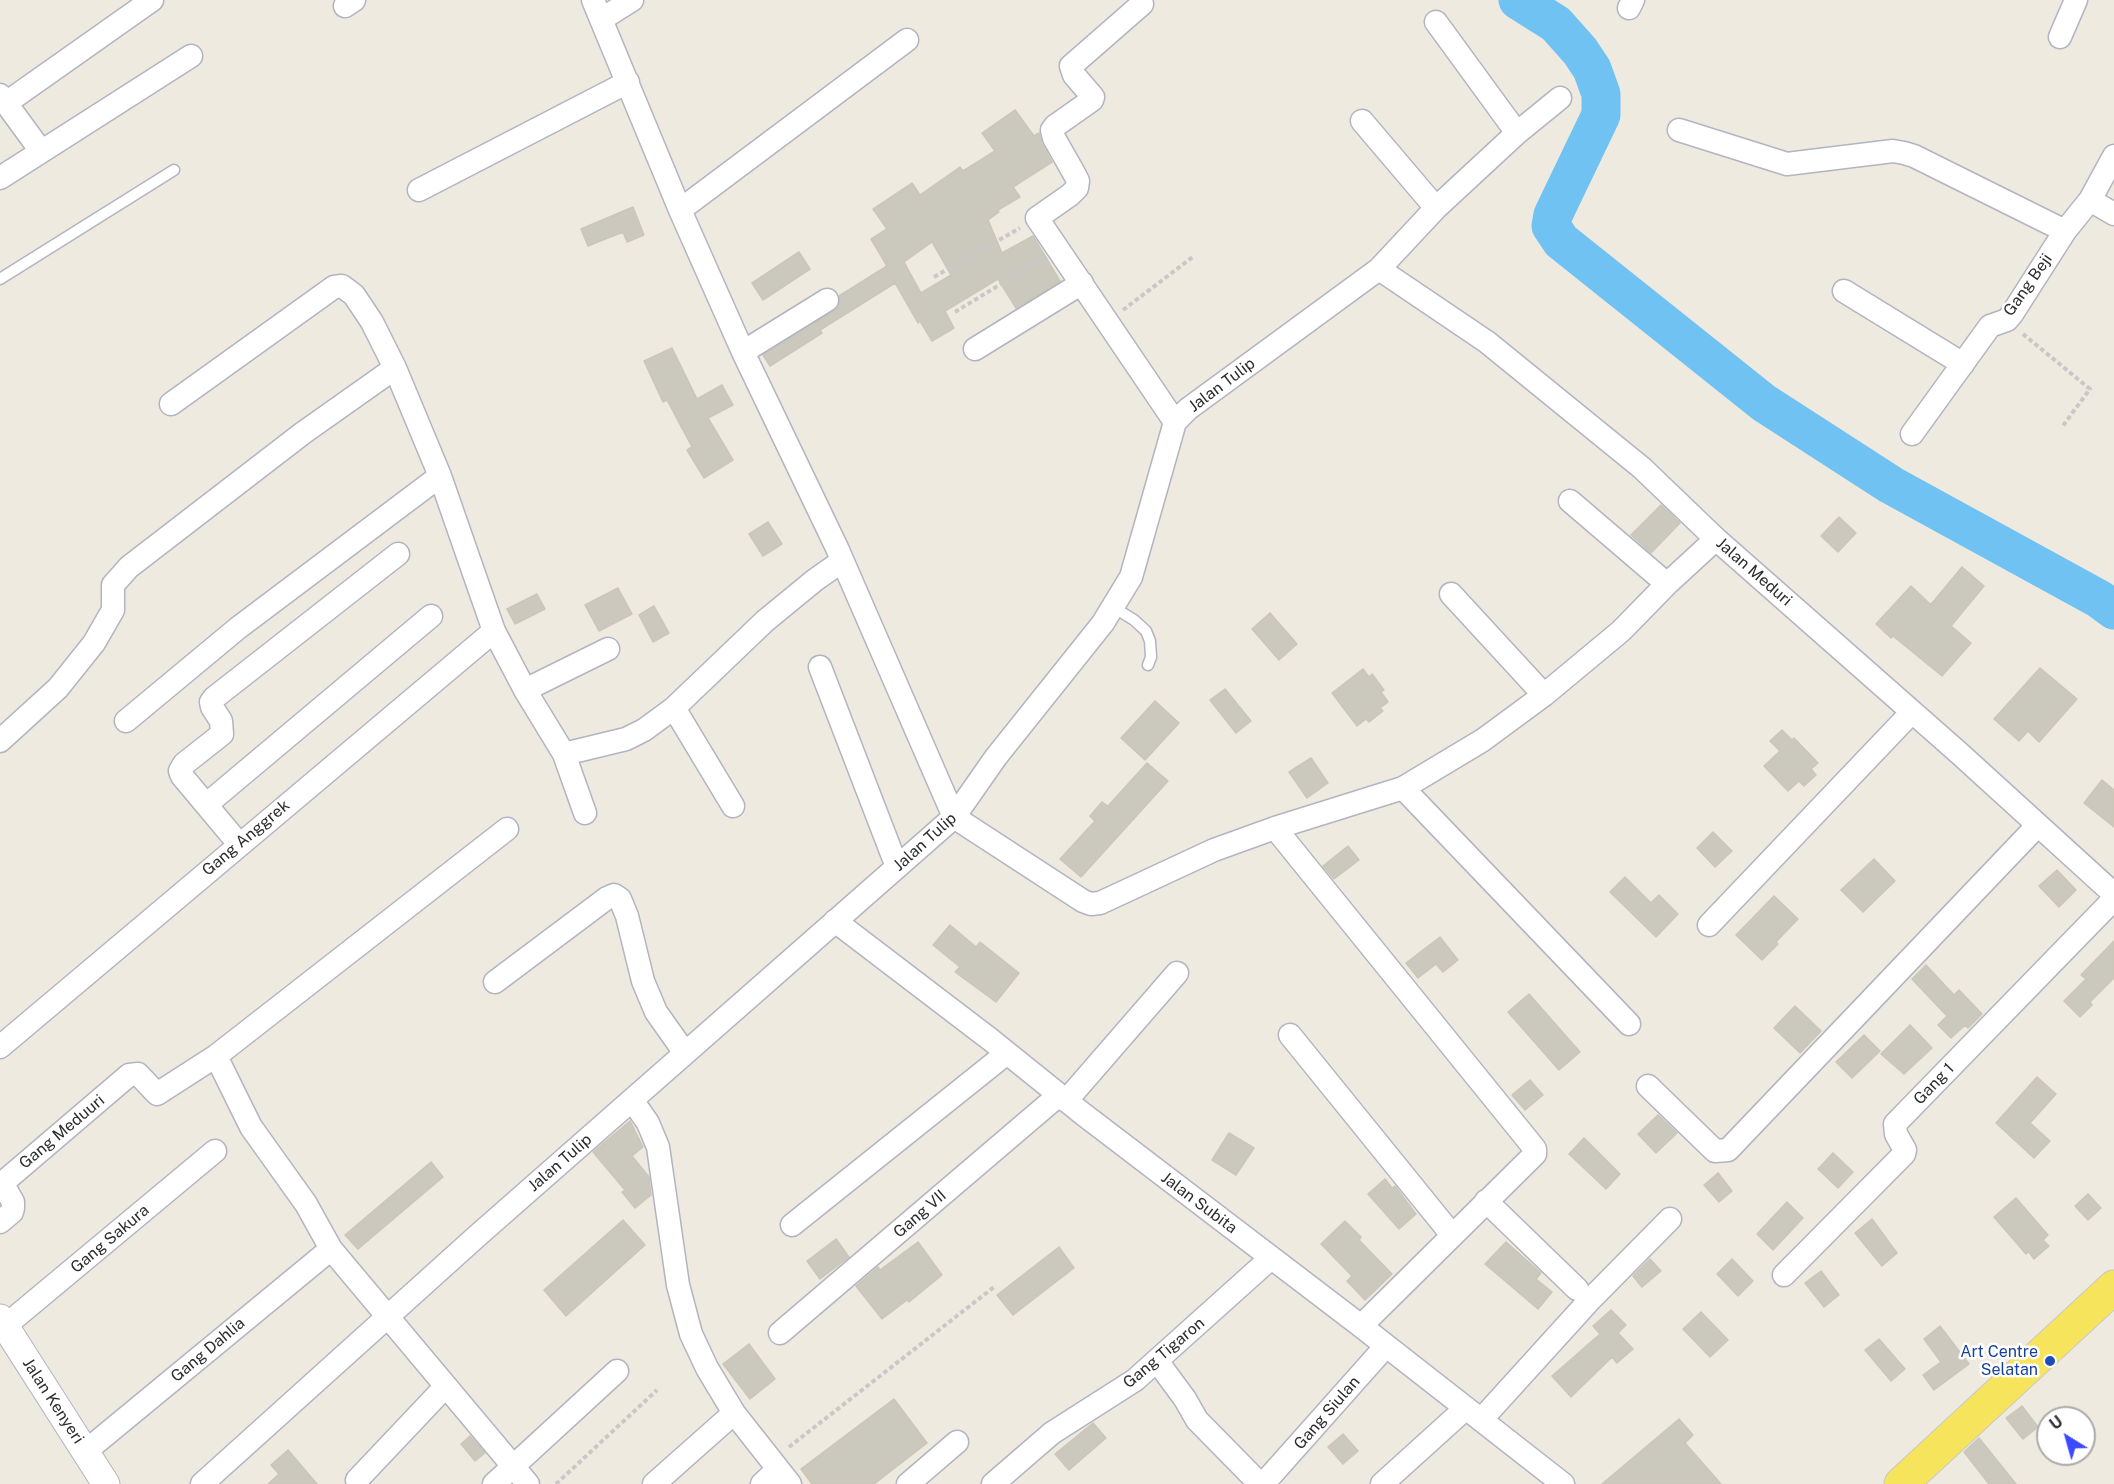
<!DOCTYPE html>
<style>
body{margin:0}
#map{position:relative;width:2114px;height:1484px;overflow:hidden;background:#efeadf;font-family:"Public Sans",sans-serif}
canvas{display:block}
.north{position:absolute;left:2036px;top:1406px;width:60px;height:60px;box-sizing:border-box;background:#fff;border:2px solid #ababab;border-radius:50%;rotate:323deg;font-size:16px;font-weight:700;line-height:24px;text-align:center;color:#2d2d2d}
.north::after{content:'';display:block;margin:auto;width:21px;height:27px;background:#3c4aff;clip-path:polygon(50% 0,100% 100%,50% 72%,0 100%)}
</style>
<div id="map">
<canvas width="2114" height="1484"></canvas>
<div class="north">U</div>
</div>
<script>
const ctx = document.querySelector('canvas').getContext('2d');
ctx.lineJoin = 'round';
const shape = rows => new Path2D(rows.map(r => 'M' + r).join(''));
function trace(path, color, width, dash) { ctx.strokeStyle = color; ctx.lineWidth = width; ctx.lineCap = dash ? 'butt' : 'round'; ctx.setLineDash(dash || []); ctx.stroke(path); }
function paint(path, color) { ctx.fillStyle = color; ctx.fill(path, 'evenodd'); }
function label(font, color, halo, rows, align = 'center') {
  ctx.font = font + ' "Public Sans",sans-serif'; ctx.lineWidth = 5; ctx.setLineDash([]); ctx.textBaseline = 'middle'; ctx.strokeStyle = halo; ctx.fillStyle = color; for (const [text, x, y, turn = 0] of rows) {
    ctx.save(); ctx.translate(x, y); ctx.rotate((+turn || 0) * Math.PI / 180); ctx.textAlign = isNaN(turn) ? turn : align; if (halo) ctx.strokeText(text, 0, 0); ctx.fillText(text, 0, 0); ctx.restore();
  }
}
trace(shape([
 [1518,0,1556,24,1580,51,1592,69,1601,94,1601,115,1553,215,1551,226,1561,241,1764,403,1891,485,2099,599,2114,610]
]), '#70c2f3', 39);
const building = shape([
 [1015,110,1034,136,1039,133,1042,144,1052,162,1013,187,1020,197,998,210,999,212,988,220,1002,253,1033,236,1060,281,1016,308,998,279,945,311,954,328,932,341,920,321,918,323,895,283,820,330,822,333,770,366,763,355,834,311,839,306,839,296,887,266,871,239,887,229,873,209,912,183,920,195,960,167,963,171,995,151,982,133,1015,110],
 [932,242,951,275,921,293,904,262,932,242],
 [633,207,644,235,627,242,623,232,588,246,581,229,633,207],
 [799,252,810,269,763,300,752,283,799,252],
 [672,348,697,399,722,385,733,405,708,418,733,460,704,478,687,450,692,447,667,400,663,402,644,361,672,348],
 [1661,505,1680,523,1651,553,1631,535,1661,505],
 [1839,517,1856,533,1838,552,1821,536,1839,517],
 [768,522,782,544,763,556,749,534,768,522],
 [1962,567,1984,586,1951,626,1971,643,1942,676,1893,636,1891,638,1876,624,1911,586,1930,604,1933,602,1962,567],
 [618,588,632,614,599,631,585,605,618,588],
 [537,594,545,609,515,624,507,609,537,594],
 [654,606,669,633,653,642,639,615,654,606],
 [1270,613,1297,644,1279,660,1252,629,1270,613],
 [2040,668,2077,699,2039,742,2028,731,2019,741,1994,719,2040,668],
 [1363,669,1369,677,1372,674,1384,690,1381,692,1388,702,1380,708,1383,711,1369,722,1366,719,1357,726,1332,693,1363,669],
 [1225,689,1251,721,1236,733,1210,700,1225,689],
 [1155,701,1179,723,1145,760,1121,738,1155,701],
 [1782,730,1792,740,1794,738,1818,763,1811,769,1816,775,1804,786,1799,781,1788,791,1764,766,1780,751,1770,741,1782,730],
 [1311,758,1328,783,1307,798,1289,772,1311,758],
 [1147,763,1168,781,1081,877,1060,859,1095,821,1090,816,1102,802,1108,806,1147,763],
 [2102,780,2114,790,2114,827,2084,803,2102,780],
 [1713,832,1732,851,1715,867,1697,848,1713,832],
 [1348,846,1359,860,1334,879,1323,866,1348,846],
 [1874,859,1895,881,1863,912,1841,890,1874,859],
 [2057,870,2076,890,2059,907,2039,886,2057,870],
 [1625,877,1651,903,1659,895,1678,914,1656,937,1610,892,1625,877],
 [1774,896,1798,919,1776,942,1778,944,1762,960,1736,935,1774,896],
 [950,925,976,947,980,942,1019,973,996,1002,955,972,960,967,933,945,950,925],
 [1440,937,1458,960,1443,972,1436,964,1418,978,1406,963,1440,937],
 [2114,941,2114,978,2090,1002,2092,1005,2080,1017,2064,1001,2086,979,2081,975,2114,941],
 [1926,965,1954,995,1959,990,1982,1014,1968,1028,1965,1025,1951,1038,1938,1025,1947,1016,1912,979,1926,965],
 [1529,994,1580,1052,1559,1070,1508,1012,1529,994],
 [1795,1006,1821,1031,1800,1053,1774,1028,1795,1006],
 [1910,1025,1932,1048,1904,1074,1881,1054,1910,1025],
 [1864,1035,1880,1051,1852,1078,1836,1062,1864,1035],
 [2037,1077,2056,1094,2030,1123,2050,1141,2034,1158,1996,1123,2037,1077],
 [1530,1080,1543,1095,1525,1110,1512,1095,1530,1080],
 [1658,1115,1677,1133,1656,1153,1638,1134,1658,1115],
 [630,1121,643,1147,632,1156,649,1177,651,1195,635,1208,622,1192,625,1190,593,1152,630,1121],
 [1229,1133,1254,1148,1236,1175,1212,1160,1229,1133],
 [1584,1138,1620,1174,1606,1189,1569,1154,1584,1138],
 [1833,1153,1853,1172,1838,1188,1818,1169,1833,1153],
 [431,1162,443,1177,358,1249,345,1235,431,1162],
 [1718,1173,1732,1191,1719,1202,1704,1185,1718,1173],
 [1385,1179,1392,1188,1395,1186,1416,1214,1399,1229,1368,1194,1385,1179],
 [2088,1194,2101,1208,2088,1220,2075,1206,2088,1194],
 [2016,1198,2048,1235,2043,1240,2049,1246,2034,1259,2029,1252,2026,1254,1994,1217,2016,1198],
 [1787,1202,1803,1218,1773,1250,1757,1234,1787,1202],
 [1872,1219,1897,1253,1882,1266,1855,1233,1872,1219],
 [623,1220,645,1245,566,1316,544,1290,623,1220],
 [1345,1221,1361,1237,1359,1240,1392,1274,1365,1300,1347,1281,1352,1276,1321,1244,1345,1221],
 [836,1239,849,1257,820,1279,807,1261,836,1239],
 [918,1242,942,1275,909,1302,907,1300,882,1319,856,1286,878,1267,880,1270,918,1242],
 [1506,1242,1541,1273,1536,1279,1552,1292,1538,1309,1485,1264,1506,1242],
 [1059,1247,1074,1268,1013,1315,997,1295,1059,1247],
 [1650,1259,1661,1271,1642,1287,1633,1276,1650,1259],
 [1732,1259,1753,1281,1738,1296,1717,1274,1732,1259],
 [1821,1271,1839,1295,1824,1307,1805,1283,1821,1271],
 [1611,1310,1626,1325,1618,1333,1633,1349,1617,1363,1612,1357,1571,1397,1552,1376,1600,1334,1593,1326,1611,1310],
 [1701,1312,1728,1340,1710,1357,1683,1329,1701,1312],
 [1940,1326,1969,1364,1934,1390,1923,1375,1941,1362,1924,1339,1940,1326],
 [1879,1339,1905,1369,1891,1381,1865,1350,1879,1339],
 [749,1344,775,1379,750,1399,723,1364,749,1344],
 [894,1399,927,1443,874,1484,812,1484,801,1469,894,1399],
 [2022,1406,2038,1427,2023,1439,2006,1418,2022,1406],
 [1679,1419,1693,1435,1685,1443,1721,1484,1602,1484,1679,1419],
 [1093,1423,1106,1438,1069,1470,1055,1454,1093,1423],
 [1343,1434,1358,1451,1343,1464,1328,1447,1343,1434],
 [470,1436,485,1453,475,1461,461,1444,470,1436],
 [1979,1438,2016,1484,1989,1484,1964,1452,1979,1438],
 [288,1450,317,1484,268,1484,279,1474,271,1465,288,1450]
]);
paint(building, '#cbc8be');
trace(building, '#cbc6b8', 1.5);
const service = shape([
 [0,279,174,170],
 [1113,607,1134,620,1146,631,1150,641,1151,657,1148,665]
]);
const minor = shape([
 [593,0,680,210,743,352,837,548,954,817,1083,901,1091,904,1100,903,1214,850,1275,828,1403,788,1483,740,1544,695,1621,631,1667,584,1716,539],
 [1142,4,1071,66,1074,75,1093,97,1092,100,1055,126,1052,130,1054,138,1075,175,1078,181,1077,188,1070,195,1037,218,1175,422],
 [345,6,354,0],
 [1629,8,1633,0],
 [602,19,632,0],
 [1436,22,1517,133],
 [2060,37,2076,0],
 [0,95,41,151],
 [6,103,152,0],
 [1362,121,1436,208],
 [1679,130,1787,164,1893,151,1904,153,1914,156,2065,231],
 [0,178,191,56],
 [419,190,628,82],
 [2090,200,2114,214],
 [680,210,907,40],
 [1379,269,1487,342,1642,468,1716,539,1959,753,2114,894],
 [1844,291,1963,364],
 [975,349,1082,283],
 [743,352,827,300],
 [171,404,334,287,342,286,354,295,372,322,395,368,440,476,494,631,525,690,564,754,585,813],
 [1912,434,1990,326,2007,320,2012,314,2065,231,2090,200,2114,156],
 [1570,501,1667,584],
 [1451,594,1544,695],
 [820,667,897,867],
 [525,690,608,649],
 [674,708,733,806],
 [126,721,238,628,440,476],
 [0,741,58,688,94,643,113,610,113,585,129,567,303,433,395,368],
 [564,754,626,739,644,730,674,708,765,621,815,580,842,561],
 [1403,788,1629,1024],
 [207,804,431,616],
 [1275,828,1535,1149,1535,1154,1361,1326],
 [507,829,216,1056,251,1127,306,1204,331,1249,528,1484],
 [239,844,182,776,180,771,184,764,222,734,221,721,212,707,211,702,214,698,398,554],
 [835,921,991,1040,1083,1114,1361,1326,1563,1484],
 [1709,925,1912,712],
 [495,982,607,898,614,895,620,899,627,916,643,981,656,1012,685,1053],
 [1290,1035,1452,1235],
 [0,1047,494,631],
 [1648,1086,1715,1151,1728,1150,2038,825],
 [632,1100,648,1123,658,1147,678,1285,691,1334,707,1368,734,1413,790,1484],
 [1066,1101,1177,973],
 [1486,1201,1577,1289],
 [0,1222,12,1212,13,1208,13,1202,5,1188,6,1180,129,1075,138,1074,157,1094,216,1056],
 [792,1225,1007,1053],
 [1784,1275,1904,1154,1905,1150,1896,1134,1895,1124,2114,899],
 [5,1326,215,1151],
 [780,1333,1059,1095],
 [1157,1361,1185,1399,1197,1420,1254,1478,1260,1482,1265,1482,1386,1346],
 [1481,1420,1589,1301,1670,1219],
 [86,1451,331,1249],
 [357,1480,445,1387],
 [202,1484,476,1237,954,817,996,757,1103,623,1131,577,1175,422,1188,409,1379,269,1436,208,1517,133,1560,98],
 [494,1484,617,1371],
 [654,1484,734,1413],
 [762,1484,778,1469],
 [908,1484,957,1442],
 [993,1484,1052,1433,1135,1380,1271,1258],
 [1382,1484,1466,1408]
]);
const tertiary = shape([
 [0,1318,106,1484]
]);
const primary = shape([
 [1901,1484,2114,1287]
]);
trace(service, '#b3b4c1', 13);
trace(minor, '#b3b4c1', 25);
trace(tertiary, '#b3b4c1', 29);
trace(primary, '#c8c8c8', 35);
trace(shape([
 [934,277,1020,228],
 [1123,310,1194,256],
 [955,312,1042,259],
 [2023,334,2090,389,2062,427],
 [789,1447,994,1287],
 [556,1484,657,1390]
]), '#c8c8c8', 4, [4.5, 3]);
trace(service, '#fff', 10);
trace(minor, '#fff', 22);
trace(tertiary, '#fff', 27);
trace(primary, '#f6e45d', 33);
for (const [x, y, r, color] of [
 [2050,1361,6,"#1a4fb4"]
]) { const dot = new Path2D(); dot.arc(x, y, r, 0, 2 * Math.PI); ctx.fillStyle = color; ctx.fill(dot); trace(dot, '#fff', 2); }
label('16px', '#2d2d2d', '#fff', [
 ["Gang Beji",2028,285,-55],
 ["Jalan Tulip",1222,385,-37],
 ["Jalan Meduri",1754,572,41],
 ["Gang Anggrek",246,838,-40],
 ["Jalan Tulip",925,842,-42],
 ["Gang 1",1934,1084,-46],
 ["Gang Meduuri",62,1132,-40],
 ["Jalan Tulip",560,1163,-41],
 ["Jalan Subita",1199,1203,37],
 ["Gang VII",920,1214,-41],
 ["Gang Sakura",110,1239,-40],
 ["Gang Dahlia",208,1350,-40],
 ["Gang Tigaron",1164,1353,-40],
 ["Jalan Kenyeri",53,1401,57],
 ["Gang Siulan",1327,1413,-49]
]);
label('16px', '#164399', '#fff', [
 ["Art Centre",2038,1352],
 ["Selatan",2038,1370]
], 'right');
</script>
